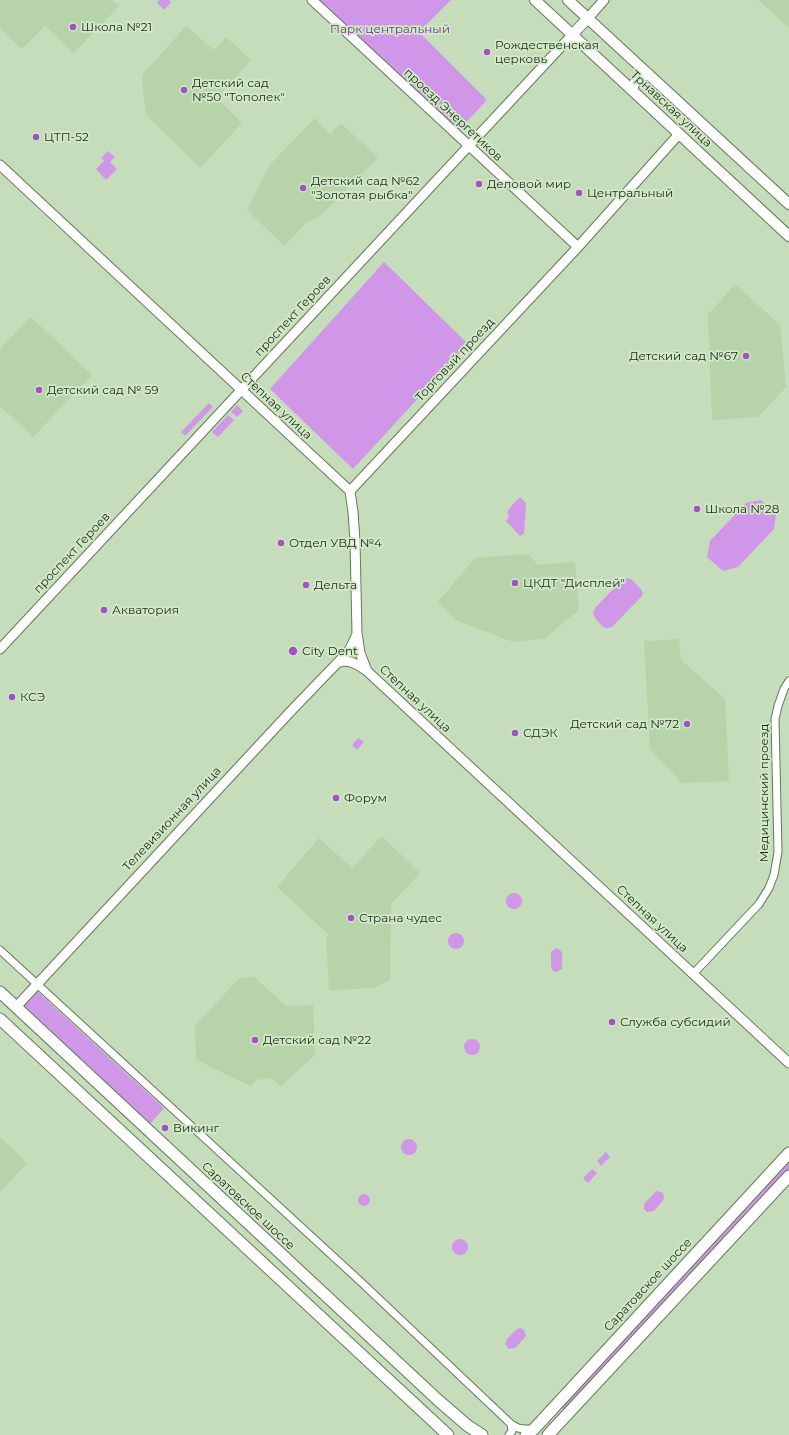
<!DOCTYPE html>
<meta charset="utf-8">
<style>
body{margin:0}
canvas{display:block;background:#c5ddba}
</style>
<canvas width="789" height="1435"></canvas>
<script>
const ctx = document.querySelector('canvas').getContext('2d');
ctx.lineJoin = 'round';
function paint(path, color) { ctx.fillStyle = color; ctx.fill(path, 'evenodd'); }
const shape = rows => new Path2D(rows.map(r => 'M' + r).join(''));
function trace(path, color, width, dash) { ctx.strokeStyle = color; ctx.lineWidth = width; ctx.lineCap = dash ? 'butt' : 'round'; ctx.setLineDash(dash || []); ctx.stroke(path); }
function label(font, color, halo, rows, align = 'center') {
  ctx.font = font + ' Montserrat,sans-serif'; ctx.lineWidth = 3.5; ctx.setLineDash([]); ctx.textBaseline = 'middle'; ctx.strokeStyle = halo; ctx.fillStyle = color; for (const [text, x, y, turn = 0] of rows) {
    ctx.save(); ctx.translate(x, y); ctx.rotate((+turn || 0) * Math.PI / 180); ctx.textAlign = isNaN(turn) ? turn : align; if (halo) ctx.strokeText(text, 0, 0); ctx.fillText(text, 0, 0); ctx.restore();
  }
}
paint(shape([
 [0,0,112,0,119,6,74,53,45,26,22,49,0,28],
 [758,0,789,0,789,28],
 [186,26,214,50,226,37,251,60,217,98,242,123,200,168,146,115,142,82,142,75],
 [315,118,330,134,341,123,378,158,319,217,308,221,284,246,247,210,268,167],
 [735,284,780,325,786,387,758,417,712,420,708,315],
 [31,317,92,375,33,437,0,406,0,349],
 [528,554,538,565,575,562,579,610,545,638,513,642,456,620,438,602,475,558],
 [679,639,681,660,725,699,729,781,682,783,650,749,644,641],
 [382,836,420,873,391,904,390,980,374,988,329,990,326,938,329,935,277,887,319,838,352,868],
 [254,977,286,1006,313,1005,315,1055,281,1086,271,1078,256,1080,251,1086,196,1060,195,1025,240,978],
 [0,1137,27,1163,0,1192]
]), '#b7d3aa');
paint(shape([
 [159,0,169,0,171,2,164,10,157,3],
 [316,0,451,0,419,32,485,98,486,101,457,132],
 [108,151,115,157,110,162,117,169,106,180,96,169,104,161,101,158],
 [384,262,468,344,353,469,270,389],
 [209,403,213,407,185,436,181,432],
 [237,405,243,411,237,417,231,412],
 [228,415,234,420,218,437,212,432],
 [520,497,526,503,524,534,520,536,506,521,509,516,507,512,513,504],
 [761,500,776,514,774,529,738,567,723,571,707,557,710,541,746,503],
 [627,578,631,579,641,589,643,594,641,597,612,627,608,628,603,627,595,618,593,613,595,608,622,580],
 [358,738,364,742,357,750,352,745],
 '506 901a8 8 0 1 1 16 0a8 8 0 1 1-16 0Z',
 '448 941a8 8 0 1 1 16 0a8 8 0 1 1-16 0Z',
 [556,948,560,950,562,953,562,969,557,972,553,971,551,967,551,952],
 [37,991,164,1108,150,1124,23,1007],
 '464 1047a8 8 0 1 1 16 0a8 8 0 1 1-16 0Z',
 '401 1147a8 8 0 1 1 16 0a8 8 0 1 1-16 0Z',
 [606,1152,610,1157,601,1166,597,1161],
 [789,1158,789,1170,568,1408,564,1410,562,1409,561,1407],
 [592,1169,597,1173,588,1183,583,1178],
 [656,1191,663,1193,664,1199,654,1211,647,1212,644,1209,644,1204],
 '358 1200a6 6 0 1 1 12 0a6 6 0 1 1-12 0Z',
 '452 1247a8 8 0 1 1 16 0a8 8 0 1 1-16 0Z',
 [520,1328,524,1330,526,1336,515,1348,509,1349,505,1344,507,1339,516,1330]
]), '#d096e7');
const minor = shape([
 [0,950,361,1282,511,1424,518,1428,524,1429,533,1429],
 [693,974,759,904,769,888,774,875,778,852,775,719,778,706,784,689,789,681],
 [509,1435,512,1431,511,1424]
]);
const tertiary = shape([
 [312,0,578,247],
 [588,18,604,0],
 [0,165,350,491,353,512,355,541,357,633,360,653,367,671,789,1063],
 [350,491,578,247,679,134],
 [0,649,572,35],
 [337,663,345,661,351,662,358,665,367,671],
 [16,1007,291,711,344,656,350,649,357,634]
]);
const secondary = shape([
 [535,0,789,236],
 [568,0,789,204],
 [572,35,588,18],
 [633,91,633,86,637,79,644,75,649,75]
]);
const primary = shape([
 [0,992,439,1401,468,1426,482,1435],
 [0,1019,448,1435],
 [526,1435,534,1429,789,1153],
 [548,1435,789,1176]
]);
trace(minor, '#637959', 9);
trace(tertiary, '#637959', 11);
trace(secondary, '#637959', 12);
trace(primary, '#637959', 13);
trace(minor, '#fff', 7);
trace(tertiary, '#fff', 9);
trace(secondary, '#fff', 10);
trace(primary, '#fff', 11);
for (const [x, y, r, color] of [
 [73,27,4,"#a352c2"],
 [487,52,4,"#a352c2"],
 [184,90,4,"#a352c2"],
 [36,137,4,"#a352c2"],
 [479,184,4,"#a352c2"],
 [303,188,4,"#a352c2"],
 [579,193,4,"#a352c2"],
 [746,356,4,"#a352c2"],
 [39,390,4,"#a352c2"],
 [697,509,4,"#a352c2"],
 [281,543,4,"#a352c2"],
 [515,583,4,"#a352c2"],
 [306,585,4,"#a352c2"],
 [104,610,4,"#a352c2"],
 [293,651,5,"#a352c2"],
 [12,697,4,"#a352c2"],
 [687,724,4,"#a352c2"],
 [515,733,4,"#a352c2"],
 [336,798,4,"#a352c2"],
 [351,918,4,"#a352c2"],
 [612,1022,4,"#a352c2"],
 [255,1040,4,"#a352c2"],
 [165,1128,4,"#a352c2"]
]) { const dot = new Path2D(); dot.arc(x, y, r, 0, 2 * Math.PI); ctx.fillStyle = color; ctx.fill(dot); trace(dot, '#d2eac7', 1.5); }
label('12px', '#1d2619', '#d2eac7', [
 ["Школа №21",81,27],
 ["Рождественская",495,45],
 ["церковь",495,59],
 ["Детский сад",192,83],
 ["№50 \"Тополек\"",192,97],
 ["ЦТП-52",44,137],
 ["Детский сад №62",311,181],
 ["\"Золотая рыбка\"",311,195],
 ["Деловой мир",487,184],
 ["Центральный",587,193],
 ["Детский сад №67",738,356,"right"],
 ["Детский сад № 59",47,390],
 ["Школа №28",705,509],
 ["Отдел УВД №4",289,543],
 ["ЦКДТ \"Дисплей\"",523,583],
 ["Дельта",314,585],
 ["Акватория",112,610],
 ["City Dent",302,651],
 ["КСЭ",20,697],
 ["Детский сад №72",679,724,"right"],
 ["СДЭК",523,733],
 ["Форум",344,798],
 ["Страна чудес",359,918],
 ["Служба субсидий",620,1022],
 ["Детский сад №22",263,1040],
 ["Викинг",173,1128]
], 'left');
label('12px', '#762c90', '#d2eac7', [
 ["Парк центральный",390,29]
]);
label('12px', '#1d2619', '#d2eac7', [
 ["Трнавская улица",671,109,43],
 ["проезд Энергетиков",453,115,43],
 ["проспект Героев",293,316,-47],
 ["Торговый проезд",455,360,-47],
 ["Степная улица",276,406,43],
 ["проспект Героев",72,553,-47],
 ["Степная улица",415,699,43],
 ["Медицинский проезд",764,793,-90],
 ["Телевизионная улица",172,819,-47],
 ["Степная улица",652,919,43],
 ["Саратовское шоссе",248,1206,43],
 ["Саратовское шоссе",648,1285,-47]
]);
</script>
